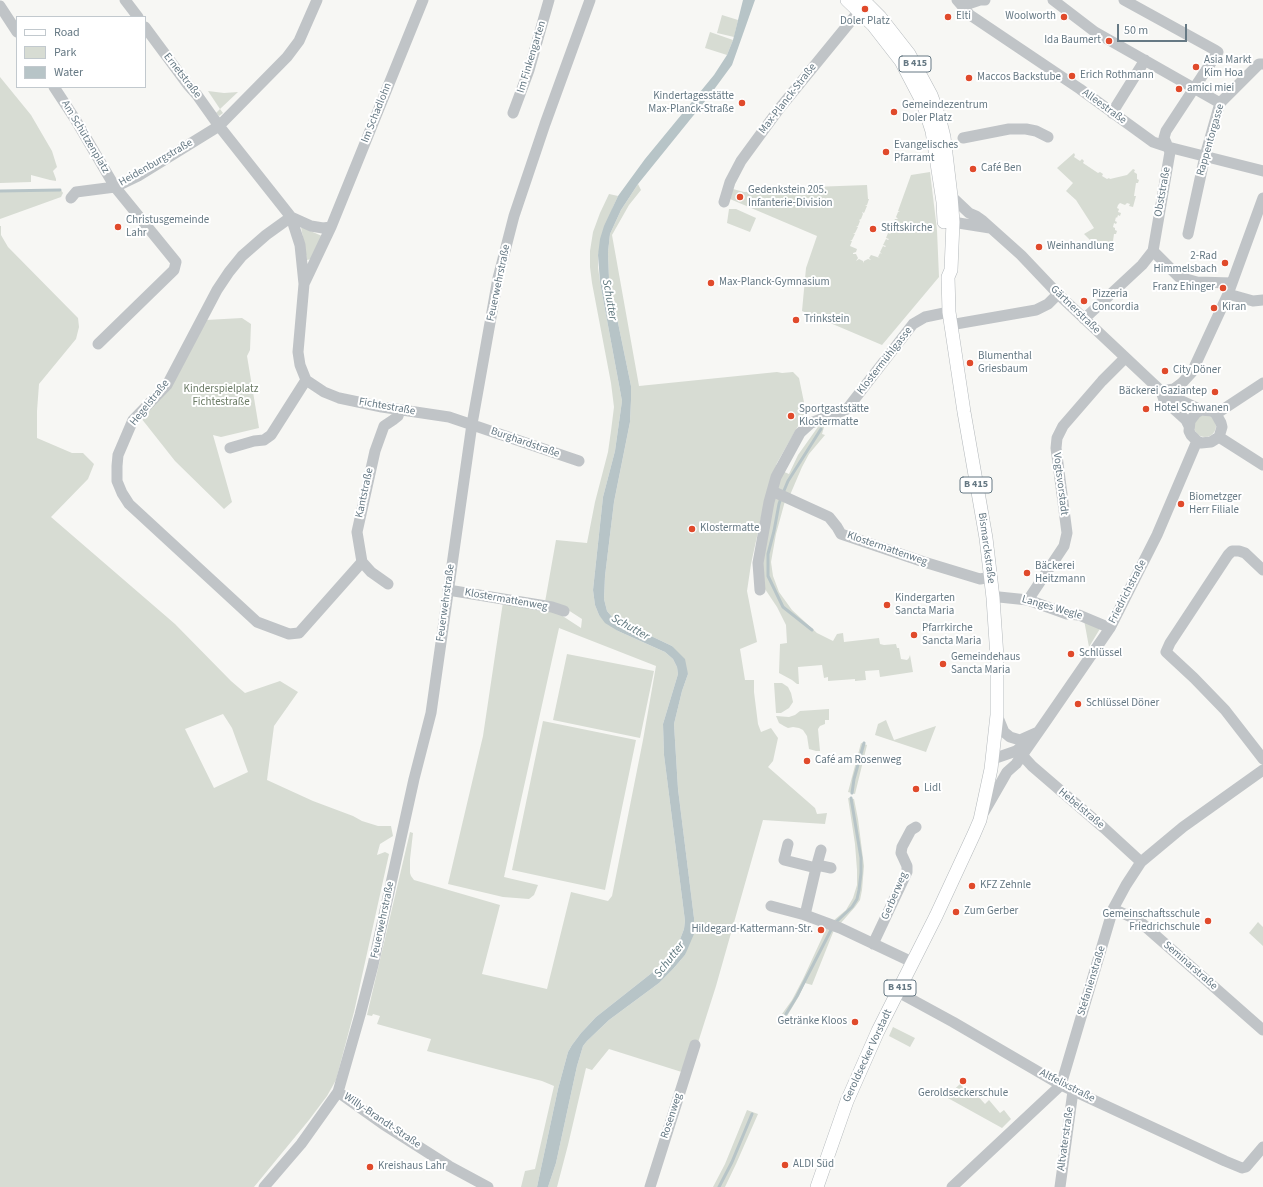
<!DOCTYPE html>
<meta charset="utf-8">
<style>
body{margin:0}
#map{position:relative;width:1263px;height:1187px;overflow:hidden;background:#f7f7f4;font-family:"Source Sans 3",sans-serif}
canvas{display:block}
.legend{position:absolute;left:16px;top:16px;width:130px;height:72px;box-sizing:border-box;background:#fff;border:1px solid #c2c9ce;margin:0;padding:5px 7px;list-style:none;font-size:12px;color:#667984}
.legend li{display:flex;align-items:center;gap:8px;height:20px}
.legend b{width:20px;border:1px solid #c2c9ce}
.scale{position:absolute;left:1117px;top:24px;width:70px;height:18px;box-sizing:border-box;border:2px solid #667984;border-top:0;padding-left:5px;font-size:12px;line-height:14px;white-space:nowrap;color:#667984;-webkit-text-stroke:3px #fff;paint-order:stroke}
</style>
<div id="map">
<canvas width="1263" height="1187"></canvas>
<ul class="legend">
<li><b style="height:5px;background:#fff"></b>Road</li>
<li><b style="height:11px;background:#d7dcd3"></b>Park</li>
<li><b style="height:11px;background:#b7c4c7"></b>Water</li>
</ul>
<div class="scale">50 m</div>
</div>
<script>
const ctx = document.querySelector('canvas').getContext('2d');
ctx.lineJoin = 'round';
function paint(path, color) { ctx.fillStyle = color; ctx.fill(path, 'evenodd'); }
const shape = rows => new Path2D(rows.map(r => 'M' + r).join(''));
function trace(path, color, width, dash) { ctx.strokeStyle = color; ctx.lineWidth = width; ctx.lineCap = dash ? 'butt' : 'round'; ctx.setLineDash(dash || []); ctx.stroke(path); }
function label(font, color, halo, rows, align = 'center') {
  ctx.font = font + ' "Source Sans 3",sans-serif'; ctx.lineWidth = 4; ctx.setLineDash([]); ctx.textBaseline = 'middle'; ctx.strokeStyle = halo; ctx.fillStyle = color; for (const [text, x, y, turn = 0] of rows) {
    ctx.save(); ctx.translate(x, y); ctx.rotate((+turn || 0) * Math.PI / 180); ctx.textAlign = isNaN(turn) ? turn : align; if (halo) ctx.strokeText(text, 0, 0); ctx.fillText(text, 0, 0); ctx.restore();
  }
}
paint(shape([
 [722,15,738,20,734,37,717,33],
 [710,32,733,40,727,55,705,48],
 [0,77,31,115,52,151,57,167,53,171,56,179,56,181,50,180,31,175,31,182,0,183],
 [208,91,224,93,238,92,220,109,223,113,219,116,216,113,220,109],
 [1074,153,1075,155,1074,157,1080,161,1082,159,1084,161,1083,163,1098,173,1100,172,1103,174,1102,176,1107,179,1109,178,1110,179,1127,175,1133,169,1135,170,1134,172,1137,174,1137,179,1139,180,1138,183,1136,183,1134,196,1136,196,1133,207,1129,206,1130,204,1127,203,1125,205,1120,203,1118,205,1117,208,1119,209,1118,212,1121,213,1120,216,1118,215,1117,218,1116,217,1115,221,1117,222,1116,224,1114,223,1113,227,1115,228,1115,230,1117,231,1116,234,1114,234,1113,241,1100,250,1084,234,1094,228,1076,200,1066,191,1073,183,1057,168],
 [930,172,937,230,939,277,882,345,802,311,806,268,817,236,730,199,733,189,744,192,772,191,773,188,785,188,867,185,868,199,869,199,867,205,865,205,867,206,864,213,862,212,863,214,861,219,859,220,860,221,858,226,856,226,858,227,855,233,853,233,855,234,852,240,850,240,852,241,850,246,857,249,856,252,853,253,853,254,856,254,858,258,856,261,859,259,863,261,864,263,864,261,868,259,871,260,869,258,871,255,880,258,878,257,880,253,882,254,880,252,883,246,885,247,886,246,883,245,886,239,888,240,889,239,886,238,888,233,891,234,889,232,891,226,894,227,894,226,892,225,895,219,898,219,896,217,898,212,900,212,898,211,911,175],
 [638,184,641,190,629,205,612,235,639,386,777,372,782,373,793,372,799,378,806,412,777,463,766,495,751,564,747,591,757,642,740,649,745,680,754,680,754,692,758,724,761,732,771,728,778,738,773,761,768,767,815,808,817,814,827,813,825,824,763,820,716,986,688,1074,609,1049,592,1070,586,1068,568,1145,557,1187,548,1187,556,1163,577,1066,583,1046,587,1041,609,1020,659,983,673,969,685,955,694,918,678,789,674,724,682,691,688,674,672,646,613,618,607,611,604,599,605,576,614,502,630,422,631,400,631,386,609,279,608,252,610,234,621,210],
 [61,190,63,193,61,197,0,219,0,192],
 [609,194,618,196,613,207,598,255,598,267,600,282,622,401,615,451,603,497,593,590,595,605,599,615,618,631,665,652,673,659,677,667,678,674,663,724,664,755,685,921,684,929,679,942,669,956,653,972,596,1017,581,1033,572,1045,568,1052,558,1089,537,1187,521,1187,525,1171,535,1169,554,1086,542,1081,427,1051,431,1039,377,1024,380,1016,373,1014,372,1016,367,1015,410,832,413,833,410,859,410,873,411,876,414,880,500,905,482,974,547,989,571,892,608,901,612,896,643,740,656,666,559,628,504,877,538,885,534,895,529,899,503,897,448,884,483,736,503,602,543,609,561,615,581,628,582,619,568,610,545,602,556,540,587,543,595,502,608,452,611,431,614,407,611,383,592,283,590,267,590,251,593,232,600,213],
 [729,209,736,209,756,218,750,232,727,223],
 [0,226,1,226,1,235,8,247,78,318,79,327,76,339,39,384,37,411,37,438,72,453,83,453,94,464,88,479,51,517,175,624,231,681,245,693,280,681,298,692,274,726,267,780,313,801,353,816,362,821,378,826,391,826,393,836,380,844,377,855,385,852,389,854,354,1012,336,1080,327,1096,309,1120,254,1187,0,1187],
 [223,714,232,728,248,772,214,788,185,729],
 [301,227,322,236,311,259,307,260],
 [242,318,251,324,250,350,247,356,259,428,221,437,213,435,232,502,224,509,175,461,141,418,206,320],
 '1194 426a11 11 0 1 1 22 0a11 11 0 1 1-22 0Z',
 [820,424,824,427,822,434,825,435,809,454,802,467,790,495,780,491,777,487,782,471,789,474,798,455],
 [775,496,785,501,776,534,771,562,773,576,779,592,792,610,817,633,833,641,837,634,843,633,844,642,879,638,880,644,884,645,896,644,897,648,899,648,901,659,907,660,909,658,910,655,913,672,880,677,879,670,865,671,866,680,855,681,855,679,828,681,828,677,824,678,822,665,798,667,799,684,797,684,792,680,779,673,780,644,787,643,786,625,777,607,765,589,761,570],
 [1084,620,1101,627,1089,647],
 [567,654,654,671,640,738,553,720],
 [774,683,782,683,788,687,791,693,793,702,789,708,781,713,776,713],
 [829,709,829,720,825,720,825,724,820,726,818,729,820,751,816,751,809,749,807,736,803,730,799,728,793,727,788,728,784,726,779,723,776,716,789,717,795,715,800,711],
 [886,720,894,740,936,726,926,752,875,735,878,724],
 [543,721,636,740,605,890,512,870],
 [861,743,867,745,855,794,848,792],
 [848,798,854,799,858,819,864,866,862,890,860,900,855,907,840,924,833,921,846,910,853,898,857,885,857,870,855,844],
 [1258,922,1263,927,1263,946,1249,933],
 [827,927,834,930,812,985,805,983,799,996,787,1016,782,1014,792,1000,803,979],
 [893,1027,915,1038,910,1047,889,1036],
 [960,1084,971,1096,975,1093,985,1104,989,1100,1000,1113,1004,1110,1011,1119,1002,1128,946,1097],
 [747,1110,758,1114,736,1164,725,1187,713,1187,725,1164]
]), '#d7dcd3');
paint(shape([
 [743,0,755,0,732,65,710,95,638,184,621,210,610,234,608,252,609,279,631,386,631,400,630,422,614,502,605,576,604,599,607,611,613,618,672,646,685,659,688,674,682,691,674,724,678,789,694,918,694,934,685,955,673,969,659,983,609,1020,587,1041,583,1046,577,1066,556,1163,548,1187,537,1187,558,1089,568,1052,572,1045,581,1033,596,1017,653,972,669,956,679,942,684,929,685,921,664,755,663,724,678,674,677,667,673,659,665,652,618,631,605,623,599,615,595,605,593,590,603,497,615,451,622,401,600,282,598,255,600,239,604,226,618,196,645,159,714,75,727,55,733,40]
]), '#b7c4c7');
trace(shape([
 [0,191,60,190],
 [783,493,788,481,821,429],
 [781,498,779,504,774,531,768,554,768,576,783,607,812,630],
 [852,793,854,779,864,743],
 [835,923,852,907,857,899,859,890,861,873,861,858,851,798],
 [786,1014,797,996,832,928],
 [719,1187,732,1162,752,1114]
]), '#b7c4c7', 3);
const major = shape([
 [847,0,873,25,901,61,923,103,932,131,943,202,944,222],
 [817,1187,847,1101,878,1031,936,916,974,834,980,820,991,769,997,715,997,657,993,598,986,538,964,412,949,312,948,277,951,270,953,222,951,196,944,137,939,117,931,95,909,54,880,17,863,0]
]);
trace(major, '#b3b8bb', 14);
trace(shape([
 [125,0,138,17],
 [957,0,970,15,1080,89,1153,142,1168,147,1263,171],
 [1053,0,1095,32,1220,103],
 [0,6,17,32],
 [962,6,980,0,985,0],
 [145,27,188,85,197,95,219,126,291,217,300,245,304,284,298,352,300,365,306,380,324,392,339,398,382,407,449,417,579,461],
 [54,87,75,119,115,187,176,262,174,270,98,344],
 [513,113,529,70,549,0],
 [1112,113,1145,60],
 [963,138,1009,129,1026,129,1036,131,1048,137],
 [951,196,969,213,976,216,983,221,1021,255,1058,294,1161,391,1169,394,1184,402,1201,410,1212,411,1216,414,1221,423,1222,427,1219,437,1211,442,1201,443,1197,441,1191,435,1189,431,1190,421,1196,413,1201,410],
 [71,198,76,192,115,187,138,176,219,126,287,57,299,41,317,0],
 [724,202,730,182,741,161,779,109,864,5],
 [946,221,990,228],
 [331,227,423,0],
 [1188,234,1205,156,1220,103,1259,64,1263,64],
 [1153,251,1179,277,1197,282,1232,283],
 [304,284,331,227,323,228,311,226,291,217,266,235,242,256,229,272,217,290,167,385,133,420,118,455,117,466,117,481,122,493,129,504,257,622,289,634,299,633,362,562],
 [1228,294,1253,301,1263,300],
 [1084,319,1142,265,1153,251,1170,152,1164,138,1166,131,1218,52,1215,50,1124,0],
 [950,325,1036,310,1048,304,1058,294],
 [1161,391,1174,389,1182,383,1192,372,1228,294,1263,198],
 [1161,391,1164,400,1186,420,1189,426],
 [1216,414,1263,383],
 [1219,437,1263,465],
 [230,448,254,441,264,440,271,435,306,380],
 [772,491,829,517,837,527,841,534,924,562,980,579,991,577],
 [1263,570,1245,553,1239,551,1232,551,1228,555,1170,643,1166,652,1194,678,1225,710,1263,759],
 [388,584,371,572,362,562,357,532,375,451,384,426,393,420,398,416,400,410],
 [448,590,552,607,564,611],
 [760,590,758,563,769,502,776,477,800,433,811,423,847,409,913,324,925,317,949,312],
 [993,598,999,597,1028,600,1067,614,1079,615,1110,628],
 [1028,600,1064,546,1067,533,1056,448,1057,438,1063,426,1102,381,1125,358],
 [997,715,1004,732,1010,737,1020,740,1038,732],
 [1022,755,1032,766,1104,828,1141,862],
 [993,759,1016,751,1026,743],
 [984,812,1007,772,1016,764,1046,721,1110,628,1157,535,1197,441],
 [788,844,784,860,816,868,805,915,840,928,912,962],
 [817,865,831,868],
 [816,868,821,850],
 [771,906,805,915],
 [1113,909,1138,920,1263,1030],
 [873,944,907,872,907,866,901,853,902,847,911,830,916,827],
 [898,992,953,1022,1061,1085,1225,1161,1242,1168,1246,1167,1263,1147],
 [338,1092,383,1124,449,1166,488,1187],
 [264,1187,301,1144,338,1092,360,1015,373,965,414,779,431,713,472,424,498,278,514,216,545,124,590,0],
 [650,1187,695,1045],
 [952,1187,1061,1085,1113,909,1126,885,1141,862,1183,827,1263,770],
 [1060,1187,1073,1091]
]), '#c0c4c7', 11);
trace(major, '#fff', 13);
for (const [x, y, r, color] of [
 [865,9,4,"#e04a2b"],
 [948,17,4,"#e04a2b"],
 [1064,17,4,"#e04a2b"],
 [1109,41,4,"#e04a2b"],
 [1196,67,4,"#e04a2b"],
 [1072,76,4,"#e04a2b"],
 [969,78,4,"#e04a2b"],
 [1179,89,4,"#e04a2b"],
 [742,103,4,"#e04a2b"],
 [894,112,4,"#e04a2b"],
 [886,152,4,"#e04a2b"],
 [973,169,4,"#e04a2b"],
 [740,197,4,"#e04a2b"],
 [118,227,4,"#e04a2b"],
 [873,229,4,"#e04a2b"],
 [1039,247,4,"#e04a2b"],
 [1225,263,4,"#e04a2b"],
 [711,283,4,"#e04a2b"],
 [1223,288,4,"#e04a2b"],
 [1084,301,4,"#e04a2b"],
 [1214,308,4,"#e04a2b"],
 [796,320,4,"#e04a2b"],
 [970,363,4,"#e04a2b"],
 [1165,371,4,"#e04a2b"],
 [1215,392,4,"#e04a2b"],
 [1146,409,4,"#e04a2b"],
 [791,416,4,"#e04a2b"],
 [1181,504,4,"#e04a2b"],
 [692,529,4,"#e04a2b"],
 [1027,573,4,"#e04a2b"],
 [887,605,4,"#e04a2b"],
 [914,635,4,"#e04a2b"],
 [1071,654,4,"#e04a2b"],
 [943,664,4,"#e04a2b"],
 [1078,704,4,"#e04a2b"],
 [807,761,4,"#e04a2b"],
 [916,789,4,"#e04a2b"],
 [972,886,4,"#e04a2b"],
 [956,912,4,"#e04a2b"],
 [1208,921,4,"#e04a2b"],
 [821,930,4,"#e04a2b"],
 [855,1022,4,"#e04a2b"],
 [963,1081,4,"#e04a2b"],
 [785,1165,4,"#e04a2b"],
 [370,1167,4,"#e04a2b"]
]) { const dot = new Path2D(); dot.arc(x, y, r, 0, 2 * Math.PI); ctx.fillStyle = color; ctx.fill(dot); trace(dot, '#fff', 1.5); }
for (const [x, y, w] of [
 [915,64,32],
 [976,485,32],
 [900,988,32]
]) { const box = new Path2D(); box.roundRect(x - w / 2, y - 8, w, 16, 3); ctx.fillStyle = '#fff'; ctx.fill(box); trace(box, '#667984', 1); }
label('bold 10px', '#667984', null, [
 ["B 415",915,64],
 ["B 415",976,485],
 ["B 415",900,988]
]);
label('11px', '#667984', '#fff', [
 ["Elti",956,17],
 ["Woolworth",1056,17,"right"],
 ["Doler Platz",865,22,"center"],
 ["Ida Baumert",1101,41,"right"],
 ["Asia Markt",1204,61],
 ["Kim Hoa",1204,74],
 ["Erich Rothmann",1080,76],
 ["Maccos Backstube",977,78],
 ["amici miei",1187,89],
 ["Kindertagesstätte",734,97,"right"],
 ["Max-Planck-Straße",734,110,"right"],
 ["Gemeindezentrum",902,106],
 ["Doler Platz",902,119],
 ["Evangelisches",894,146],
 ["Pfarramt",894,159],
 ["Café Ben",981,169],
 ["Gedenkstein 205.",748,191],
 ["Infanterie-Division",748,204],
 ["Christusgemeinde",126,221],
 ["Lahr",126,234],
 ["Stiftskirche",881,229],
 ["Weinhandlung",1047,247],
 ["2-Rad",1217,257,"right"],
 ["Himmelsbach",1217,270,"right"],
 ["Max-Planck-Gymnasium",719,283],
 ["Franz Ehinger",1215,288,"right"],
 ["Pizzeria",1092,295],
 ["Concordia",1092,308],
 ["Kiran",1222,308],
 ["Trinkstein",804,320],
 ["Blumenthal",978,357],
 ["Griesbaum",978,370],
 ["City Döner",1173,371],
 ["Bäckerei Gaziantep",1207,392,"right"],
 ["Hotel Schwanen",1154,409],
 ["Sportgaststätte",799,410],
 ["Klostermatte",799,423],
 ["Biometzger",1189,498],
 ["Herr Filiale",1189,511],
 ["Klostermatte",700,529],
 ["Bäckerei",1035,567],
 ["Heitzmann",1035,580],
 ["Kindergarten",895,599],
 ["Sancta Maria",895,612],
 ["Pfarrkirche",922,629],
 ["Sancta Maria",922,642],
 ["Schlüssel",1079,654],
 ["Gemeindehaus",951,658],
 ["Sancta Maria",951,671],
 ["Schlüssel Döner",1086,704],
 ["Café am Rosenweg",815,761],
 ["Lidl",924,789],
 ["KFZ Zehnle",980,886],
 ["Zum Gerber",964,912],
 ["Gemeinschaftsschule",1200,915,"right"],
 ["Friedrichschule",1200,928,"right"],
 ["Hildegard-Kattermann-Str.",813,930,"right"],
 ["Getränke Kloos",847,1022,"right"],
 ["Geroldseckerschule",963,1094,"center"],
 ["ALDI Süd",793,1165],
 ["Kreishaus Lahr",378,1167]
], 'left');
label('11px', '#667984', '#fff', [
 ["Im Finkengarten",532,57,-73],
 ["Ernetstraße",182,76,52],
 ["Max-Planck-Straße",788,99,-52],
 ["Alleestraße",1104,107,36],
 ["Im Schadlohn",377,113,-68],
 ["Am Schützenplatz",85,137,59],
 ["Rappentorgasse",1211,140,-74],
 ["Heidenburgstraße",156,163,-30],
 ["Obststraße",1163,192,-80],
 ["Feuerwehrstraße",499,283,-78],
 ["Gärtnerstraße",1075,310,44],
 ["Klostermühlgasse",885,361,-52],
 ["Hegelstraße",150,403,-51],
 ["Fichtestraße",387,407,10],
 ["Burghardstraße",525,443,19],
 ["Vogtsvorstadt",1060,484,83],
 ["Kantstraße",365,493,-78],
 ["Bismarckstraße",986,548,82],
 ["Klostermattenweg",887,549,19],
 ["Friedrichstraße",1128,592,-63],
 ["Klostermattenweg",506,600,10],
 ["Feuerwehrstraße",446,603,-82],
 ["Langes Wegle",1052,608,16],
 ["Hebelstraße",1081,809,40],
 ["Gerberweg",895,896,-67],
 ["Feuerwehrstraße",383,920,-78],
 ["Seminarstraße",1190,966,41],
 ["Stefanienstraße",1092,981,-73],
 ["Geroldsecker Vorstadt",868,1056,-65],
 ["Altfelixstraße",1067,1086,27],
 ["Rosenweg",672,1116,-72],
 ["Willy-Brandt-Straße",382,1121,34],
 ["Altvaterstraße",1066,1139,-82]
]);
label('11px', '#6b7b65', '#fff', [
 ["Kinderspielplatz",221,390],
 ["Fichtestraße",221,403]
]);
label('italic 12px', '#627a80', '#fff', [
 ["Schutter",609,300,80],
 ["Schutter",630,628,29],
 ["Schutter",670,960,-52]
]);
</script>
